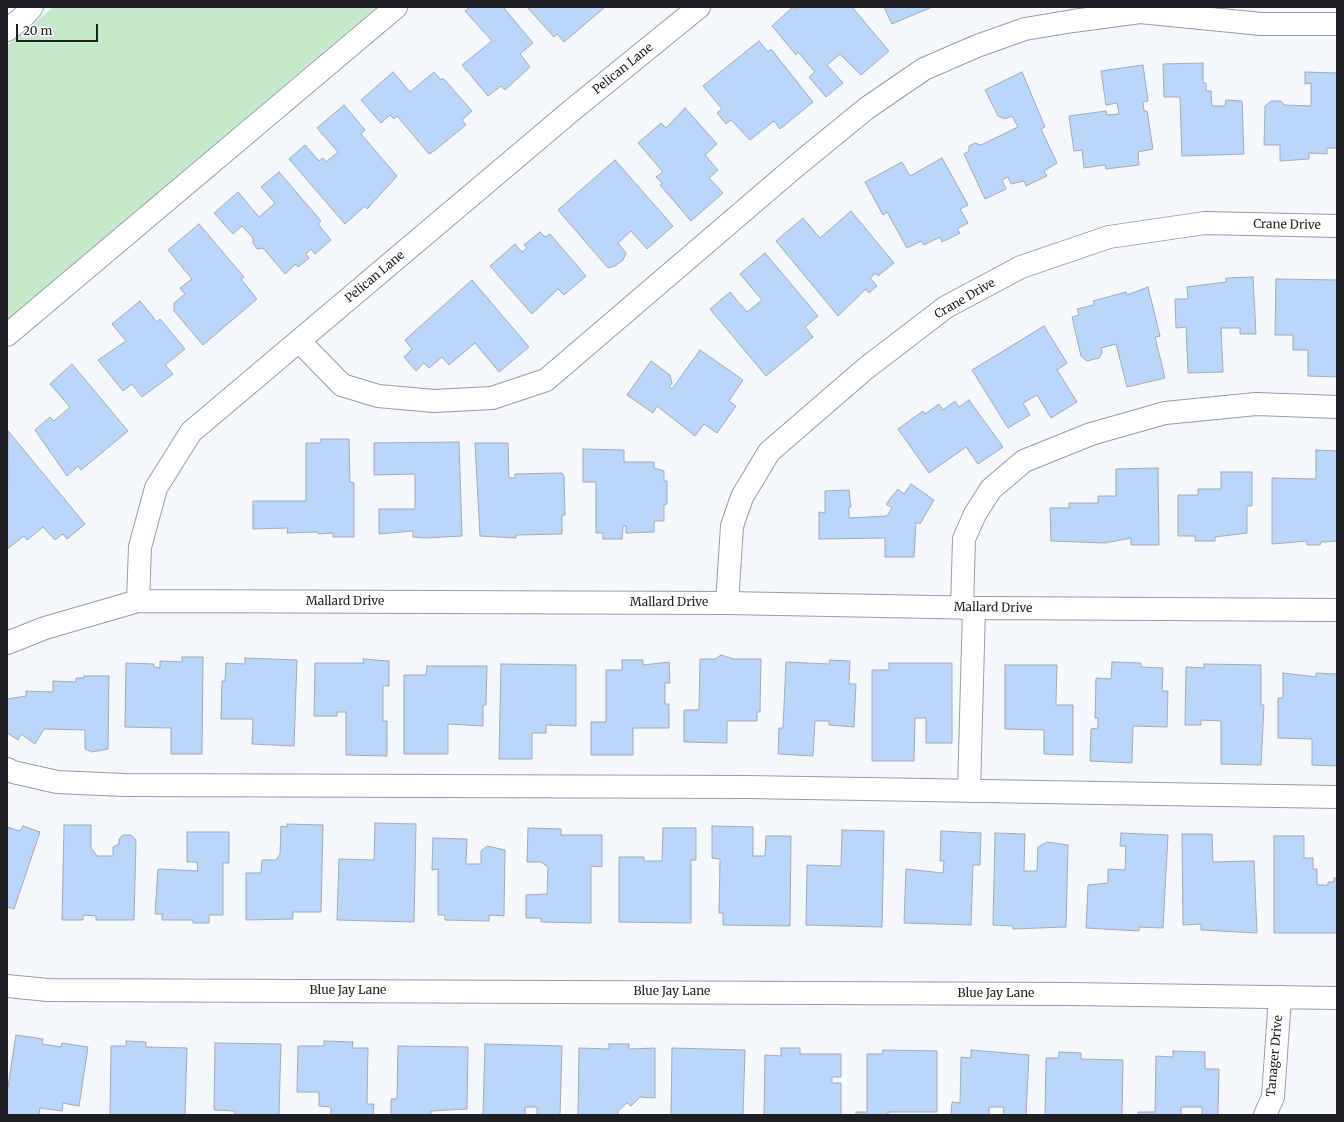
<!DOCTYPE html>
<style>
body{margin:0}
#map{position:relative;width:1344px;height:1122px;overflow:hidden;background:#f4f8fd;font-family:Merriweather,serif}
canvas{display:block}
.frame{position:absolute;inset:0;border:8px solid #1d1f22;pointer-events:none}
.scale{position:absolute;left:16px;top:24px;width:82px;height:18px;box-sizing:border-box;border:2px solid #1d1f22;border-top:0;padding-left:5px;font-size:12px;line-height:14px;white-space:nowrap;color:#1d1f22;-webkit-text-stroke:3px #fff;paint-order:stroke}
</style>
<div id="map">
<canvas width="1344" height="1122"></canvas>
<div class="frame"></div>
<div class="scale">20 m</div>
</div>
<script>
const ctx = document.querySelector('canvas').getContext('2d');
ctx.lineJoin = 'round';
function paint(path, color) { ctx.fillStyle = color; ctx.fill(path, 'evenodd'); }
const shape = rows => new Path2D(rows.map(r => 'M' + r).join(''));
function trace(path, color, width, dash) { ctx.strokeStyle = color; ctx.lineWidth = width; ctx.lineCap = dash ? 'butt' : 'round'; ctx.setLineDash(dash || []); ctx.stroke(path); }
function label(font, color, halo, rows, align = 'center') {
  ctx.font = font + ' Merriweather,serif'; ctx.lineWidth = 4; ctx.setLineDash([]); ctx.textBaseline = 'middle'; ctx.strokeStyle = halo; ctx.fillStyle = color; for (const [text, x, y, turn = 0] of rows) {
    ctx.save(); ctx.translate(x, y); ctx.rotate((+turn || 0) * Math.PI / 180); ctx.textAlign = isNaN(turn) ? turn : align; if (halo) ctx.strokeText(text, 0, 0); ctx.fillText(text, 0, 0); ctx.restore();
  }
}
paint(shape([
 [53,7,377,7,7,320,7,46]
]), '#c5e9cb');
const building = shape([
 [470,7,503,7,533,43,520,54,530,67,505,90,501,86,488,96,462,65,492,41,465,11,470,7],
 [527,7,603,7,604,8,564,42,557,34,554,37,527,7],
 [793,7,795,10,799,7,852,7,889,51,861,75,840,54,827,65,843,83,826,97,809,77,815,72,798,52,796,55,772,26,793,7],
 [884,7,932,7,892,24,884,7],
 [759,41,768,52,771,49,813,102,780,129,774,121,750,140,731,120,726,124,717,113,722,109,703,86,759,41],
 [1203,63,1203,83,1206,83,1206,91,1211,91,1212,106,1225,106,1226,100,1242,101,1244,154,1182,156,1180,97,1164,97,1163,64,1203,63],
 [1143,65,1148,101,1143,102,1144,111,1147,111,1153,149,1138,152,1139,165,1106,169,1105,165,1084,168,1082,150,1074,151,1069,116,1106,111,1107,115,1119,114,1117,103,1106,105,1101,71,1143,65],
 [393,72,410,92,434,72,441,80,443,78,472,111,462,120,466,125,434,151,429,154,397,116,394,119,390,115,381,123,361,100,393,72],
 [1022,72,1045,127,1041,129,1057,163,1044,171,1047,176,1026,186,1024,181,1011,184,1008,177,1002,180,1006,189,985,199,964,154,969,151,969,146,975,143,981,145,1018,127,1012,116,1005,119,998,116,985,90,1022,72],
 [1305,72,1337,73,1337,148,1327,148,1327,154,1309,153,1309,159,1280,161,1280,145,1264,145,1265,106,1271,101,1281,101,1284,105,1311,106,1311,83,1305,84,1305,72],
 [344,105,365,130,361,134,397,176,367,209,365,206,345,224,289,159,305,145,319,161,323,158,326,162,338,152,317,128,344,105],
 [685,108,717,144,705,155,718,170,709,178,723,193,691,221,660,185,662,183,656,177,663,172,638,143,661,123,666,128,685,108],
 [942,158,968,205,960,209,968,223,957,229,960,233,942,242,940,237,924,245,921,241,907,248,887,212,883,215,865,182,902,162,910,176,942,158],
 [615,160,673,226,647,249,631,231,618,243,626,253,623,260,615,266,608,268,558,210,615,160],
 [279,172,321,221,318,224,331,240,315,254,311,249,306,254,309,258,298,267,296,264,285,274,263,248,257,249,253,243,253,238,242,226,233,234,214,213,238,192,259,217,275,203,261,187,279,172],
 [851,211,894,263,878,276,876,273,870,278,877,286,869,293,866,289,838,316,776,241,803,218,820,238,851,211],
 [199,224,244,277,241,279,257,299,203,345,174,311,174,303,185,294,180,288,192,279,168,250,199,224],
 [540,232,545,237,550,234,586,276,564,295,558,289,532,314,490,266,515,244,522,252,527,248,524,245,540,232],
 [765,253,818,316,805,327,813,337,766,376,710,309,730,292,747,312,762,300,740,274,765,253],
 [1253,277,1256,334,1240,334,1240,328,1221,328,1223,372,1188,373,1186,327,1176,328,1175,299,1188,299,1187,287,1226,282,1226,278,1253,277],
 [1276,279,1337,280,1337,377,1308,376,1308,350,1293,350,1293,335,1275,335,1276,279],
 [472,280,529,347,499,372,475,343,449,365,442,357,429,368,424,363,416,371,404,357,412,349,405,340,472,280],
 [1148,287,1160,336,1155,337,1165,378,1127,387,1116,344,1101,348,1102,353,1099,358,1087,361,1081,356,1072,317,1079,315,1077,309,1094,305,1093,301,1126,292,1127,295,1148,287],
 [140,301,157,322,160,319,185,349,165,365,173,374,142,397,132,384,123,391,98,360,126,341,112,324,140,301],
 [1044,326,1067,363,1057,370,1077,402,1051,418,1037,395,1023,403,1030,415,1008,428,972,370,1044,326],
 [700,350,743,380,729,401,736,406,717,433,704,424,695,436,657,406,653,413,627,395,651,361,670,375,672,383,669,387,672,389,700,350],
 [72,364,128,431,81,470,78,466,67,476,35,430,50,417,54,421,70,407,50,384,72,364],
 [969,400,1003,447,978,464,966,447,929,473,898,429,923,411,925,414,939,404,943,410,955,401,959,407,969,400],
 [8,431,85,524,67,539,63,534,55,540,43,527,27,540,24,536,7,549,8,431],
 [321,439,349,439,350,482,354,483,354,537,333,537,333,533,318,534,318,532,287,533,288,528,253,529,253,501,306,501,306,443,321,443,321,439],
 [459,442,462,536,426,538,413,537,413,531,379,534,379,509,415,509,415,474,374,475,374,443,459,442],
 [475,443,508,443,509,478,515,478,515,474,562,473,564,476,565,515,562,515,562,534,516,535,516,538,480,536,475,443],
 [583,449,624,450,624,462,654,462,654,468,664,471,664,481,667,481,667,504,664,505,664,521,654,521,654,532,626,533,626,526,623,526,622,539,603,539,603,533,596,533,596,482,583,482,583,449],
 [1316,450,1337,451,1337,541,1321,542,1320,545,1307,545,1307,541,1272,544,1272,478,1316,479,1316,450],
 [1158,468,1159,545,1131,545,1131,538,1105,543,1051,541,1050,508,1069,508,1069,503,1098,503,1098,496,1116,496,1116,469,1158,468],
 [1221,472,1252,472,1252,506,1247,506,1247,533,1215,537,1215,541,1195,541,1195,536,1178,536,1178,495,1198,495,1198,489,1221,489,1221,472],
 [911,484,934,500,920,524,916,522,914,557,885,557,885,538,819,539,819,512,825,513,825,491,849,490,851,507,849,507,849,518,887,516,892,508,886,504,898,489,904,494,911,484],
 [721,655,734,659,761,659,760,712,757,712,757,721,727,721,727,743,684,742,684,710,699,710,700,659,715,659,721,655],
 [182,657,203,657,202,754,171,754,171,728,125,727,126,663,154,664,154,667,160,668,160,661,182,662,182,657],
 [245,658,297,660,294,746,252,744,253,719,221,719,222,681,225,681,226,663,245,664,245,658],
 [363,659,389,661,389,686,383,686,383,721,387,721,387,756,346,755,346,712,337,712,337,716,314,716,315,663,364,663,363,659],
 [622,660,643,660,643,665,669,662,670,683,665,683,665,704,669,704,669,728,633,728,633,755,591,755,591,722,606,722,606,670,622,670,622,660],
 [830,660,850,661,849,684,856,684,854,727,829,725,829,721,815,721,813,756,778,754,779,728,783,728,786,662,829,664,830,660],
 [1112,662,1141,663,1141,667,1163,668,1162,691,1168,691,1167,727,1133,726,1132,763,1090,761,1091,729,1098,728,1098,718,1095,718,1096,678,1111,679,1112,662],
 [889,663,952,663,952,743,926,743,926,718,915,718,914,761,872,761,872,670,889,670,889,663],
 [501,664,576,665,576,726,546,725,546,733,532,733,532,759,499,759,501,664],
 [1204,664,1261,665,1261,705,1264,705,1261,765,1221,764,1221,721,1201,720,1201,725,1185,725,1186,667,1204,668,1204,664],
 [1005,665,1057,665,1056,705,1073,705,1073,755,1044,754,1044,730,1005,729,1005,665],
 [427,666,487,666,486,705,483,705,483,726,448,724,448,754,404,754,404,675,426,675,427,666],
 [1283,673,1316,677,1316,673,1337,674,1337,766,1312,765,1312,739,1278,738,1278,698,1283,698,1283,673],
 [84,676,109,676,108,749,92,752,85,749,85,730,44,729,35,744,21,734,18,740,7,733,7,699,26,696,26,691,53,692,53,681,76,682,76,678,84,678,84,676],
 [375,823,416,824,414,922,337,920,339,859,374,860,375,823],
 [287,824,323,825,321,912,293,912,293,919,246,920,246,873,261,873,262,860,276,860,280,854,281,826,287,827,287,824],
 [64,825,91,825,91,848,97,856,113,856,113,847,119,844,119,839,123,835,131,835,136,840,134,920,96,920,96,916,83,915,83,920,62,920,64,825],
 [23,826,40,832,14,909,7,907,7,827,20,831,23,826],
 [712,826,753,827,753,856,765,856,766,836,791,836,790,926,723,925,723,913,719,913,720,859,712,858,712,826],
 [528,828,561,829,561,835,602,835,602,867,591,866,591,923,541,922,541,918,526,918,526,895,547,894,548,867,541,862,527,862,528,828],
 [663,828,696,828,696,860,691,860,691,923,619,922,619,857,644,857,644,861,662,861,663,828],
 [842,830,884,831,882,927,806,925,807,865,841,866,842,830],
 [941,831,981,833,980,865,973,865,971,925,904,923,906,869,943,873,944,861,940,861,941,831],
 [187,832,229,832,229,863,223,863,223,915,209,915,209,923,193,923,193,920,162,920,162,914,155,914,158,869,198,871,197,862,187,862,187,832],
 [995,833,1025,834,1024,871,1037,871,1038,847,1047,842,1068,845,1066,927,1013,929,1013,926,993,925,995,833],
 [1121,833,1168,835,1163,928,1139,927,1139,931,1086,928,1088,885,1108,883,1108,869,1125,870,1126,846,1120,846,1121,833],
 [1182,834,1212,834,1213,862,1254,861,1257,933,1201,930,1201,924,1183,925,1182,834],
 [1274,836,1304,836,1304,858,1313,858,1313,869,1317,869,1317,885,1328,885,1328,882,1334,882,1334,878,1337,878,1337,933,1274,933,1274,836],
 [433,838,467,839,466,864,481,864,481,851,487,846,505,850,504,916,489,915,489,921,445,920,445,915,438,915,438,869,432,870,433,838],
 [16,1035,43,1039,42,1044,61,1047,62,1043,88,1047,79,1106,63,1103,62,1111,40,1108,39,1115,7,1115,7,1093,16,1035],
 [126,1041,146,1042,146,1047,187,1048,185,1115,110,1115,111,1046,126,1046,126,1041],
 [324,1041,353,1042,352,1048,368,1048,367,1104,374,1104,373,1115,331,1115,331,1107,319,1106,319,1092,297,1092,298,1046,324,1046,324,1041],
 [215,1043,281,1044,279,1115,235,1115,235,1111,214,1110,215,1043],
 [485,1044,562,1046,560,1115,537,1115,537,1107,525,1107,525,1115,483,1115,485,1044],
 [609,1044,629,1044,629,1049,655,1048,655,1098,640,1097,631,1106,627,1103,618,1111,618,1115,578,1115,579,1048,609,1049,609,1044],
 [398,1046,468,1047,467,1109,431,1111,431,1115,391,1115,391,1099,397,1099,398,1046],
 [672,1048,745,1050,743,1115,671,1115,672,1048],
 [781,1048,800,1048,800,1054,841,1054,841,1077,832,1077,832,1083,841,1083,841,1115,764,1115,765,1055,781,1056,781,1048],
 [883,1050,937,1051,937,1112,888,1112,888,1115,856,1115,856,1112,867,1112,867,1054,882,1054,883,1050],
 [971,1050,1029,1055,1026,1115,1003,1115,1004,1107,989,1107,989,1115,951,1115,952,1102,960,1103,961,1057,971,1058,971,1050],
 [1173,1051,1205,1052,1205,1069,1219,1069,1218,1115,1202,1115,1202,1107,1181,1107,1181,1115,1138,1115,1138,1112,1155,1112,1156,1056,1173,1057,1173,1051],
 [1059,1052,1081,1053,1081,1059,1123,1060,1122,1115,1045,1115,1046,1058,1059,1058,1059,1052]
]);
paint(building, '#bbd6fb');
trace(building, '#a4aab2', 1);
const minor = shape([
 [7,30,21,19,32,7],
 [7,335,396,7],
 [299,341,342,385,378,396,434,401,492,398,546,380,796,166,867,108,924,69,977,46,1025,29,1073,21,1140,12,1261,24,1337,24],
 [138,601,140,547,156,488,191,432,571,111,699,7],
 [727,603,732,526,742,497,769,452,865,369,946,307,1021,267,1109,237,1205,223,1337,226],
 [962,608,964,539,975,514,991,489,1024,461,1091,434,1165,413,1256,404,1337,407],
 [7,643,45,628,138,601,727,603,984,608,1337,610],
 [7,769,13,772,57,782,124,785,747,787,1337,797],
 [969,791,974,608],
 [7,986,48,990,1070,994,1337,998],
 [1265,1115,1273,1097,1280,997]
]);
trace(minor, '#979da5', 24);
trace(minor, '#fff', 22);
label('12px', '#1d1f22', '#fff', [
 ["Pelican Lane",623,69,-39],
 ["Crane Drive",1287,225,1],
 ["Pelican Lane",375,277,-40],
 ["Crane Drive",965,299,-30],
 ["Mallard Drive",345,602],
 ["Mallard Drive",669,603],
 ["Mallard Drive",993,608,1],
 ["Blue Jay Lane",348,991],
 ["Blue Jay Lane",672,992],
 ["Blue Jay Lane",996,994],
 ["Tanager Drive",1275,1056,-85]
]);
</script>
